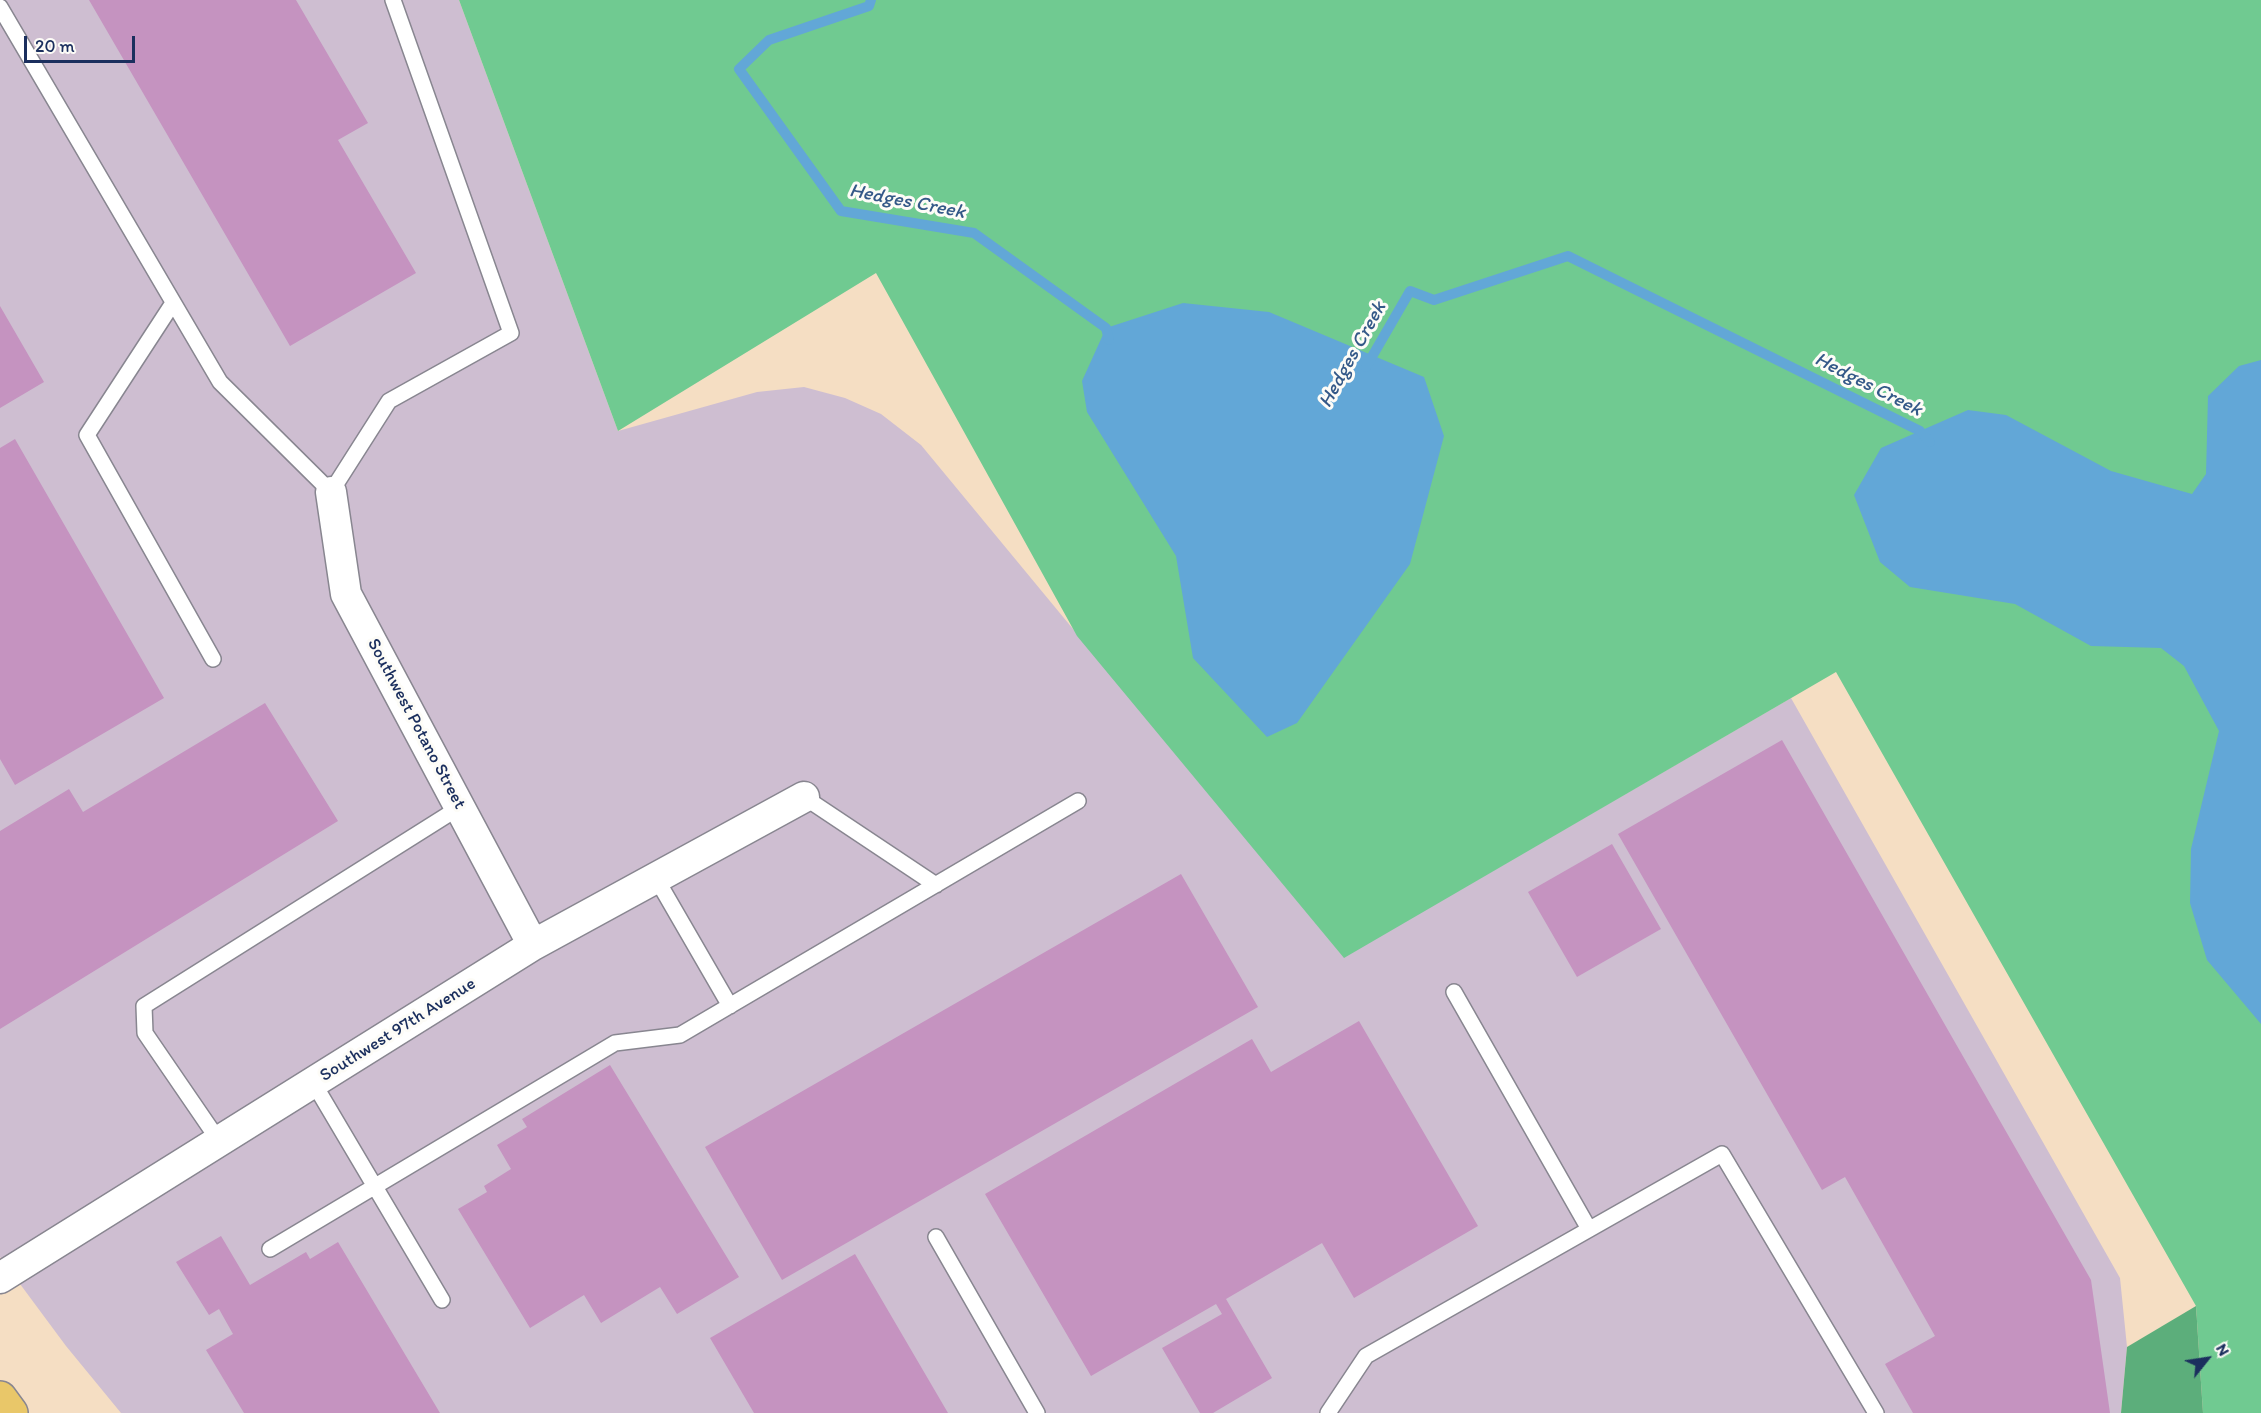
<!DOCTYPE html>
<style>
body{margin:0}
#map{position:relative;width:2261px;height:1413px;overflow:hidden;background:#f5dec3;font-family:Itim,sans-serif}
canvas{display:block}
.north{position:absolute;left:2177px;top:1329px;width:60px;height:60px;-webkit-text-stroke:4px #fdfcf7;paint-order:stroke;rotate:60deg;font-size:16px;font-weight:700;line-height:24px;text-align:center;color:#1b2f5e}
.north::after{content:'';display:block;margin:auto;width:21px;height:27px;background:#1b2f5e;clip-path:polygon(50% 0,100% 100%,50% 72%,0 100%)}
.scale{position:absolute;left:24px;top:36px;width:111px;height:27px;box-sizing:border-box;border:3px solid #1b2f5e;border-top:0;padding-left:8px;font-size:18px;line-height:21px;white-space:nowrap;color:#1b2f5e;-webkit-text-stroke:4px #fdfcf7;paint-order:stroke}
</style>
<div id="map">
<canvas width="2261" height="1413"></canvas>
<div class="north">N</div>
<div class="scale">20 m</div>
</div>
<script>
const ctx = document.querySelector('canvas').getContext('2d');
ctx.lineJoin = 'round';
function paint(path, color) { ctx.fillStyle = color; ctx.fill(path, 'evenodd'); }
const shape = rows => new Path2D(rows.map(r => 'M' + r).join(''));
function trace(path, color, width, dash) { ctx.strokeStyle = color; ctx.lineWidth = width; ctx.lineCap = dash ? 'butt' : 'round'; ctx.setLineDash(dash || []); ctx.stroke(path); }
function label(font, color, halo, rows, align = 'center') {
  ctx.font = font + ' Itim,sans-serif'; ctx.lineWidth = 6; ctx.setLineDash([]); ctx.textBaseline = 'middle'; ctx.strokeStyle = halo; ctx.fillStyle = color; for (const [text, x, y, turn = 0] of rows) {
    ctx.save(); ctx.translate(x, y); ctx.rotate((+turn || 0) * Math.PI / 180); ctx.textAlign = isNaN(turn) ? turn : align; if (halo) ctx.strokeText(text, 0, 0); ctx.fillText(text, 0, 0); ctx.restore();
  }
}
paint(shape([
 [0,0,459,0,618,431,757,392,804,387,845,398,881,414,921,445,1344,957,1791,698,2120,1278,2127,1347,2121,1413,121,1413,66,1346,0,1257]
]), '#cebed1');
paint(shape([
 [459,0,2261,0,2261,1413,2203,1413,2196,1306,1836,672,1344,958,1077,636,876,273,618,431]
]), '#70ca91');
paint(shape([
 [2196,1306,2203,1413,2121,1413,2127,1347]
]), '#5cae7b');
paint(shape([
 [1183,303,1269,312,1424,377,1444,436,1410,564,1297,723,1267,737,1193,658,1176,556,1087,412,1082,381,1106,328],
 [2261,360,2261,1024,2207,960,2190,903,2191,849,2219,731,2184,666,2161,648,2091,646,2015,604,1910,587,1880,562,1854,495,1881,448,1968,410,2006,415,2111,471,2192,494,2206,474,2208,396,2239,366]
]), '#62a7d7');
trace(shape([
 [871,0,869,6,769,40,739,69,841,211,974,233,1106,328,1109,340],
 [1366,367,1410,291,1434,300,1568,256,1920,431,1930,442]
]), '#62a7d7', 10);
paint(shape([
 [89,0,296,0,368,123,338,140,416,273,290,346],
 [0,306,44,382,0,408],
 [15,439,164,698,15,785,0,759,0,448],
 [265,703,338,821,0,1029,0,831,69,789,83,812],
 [1782,740,2091,1280,2110,1413,1913,1413,1885,1364,1935,1336,1845,1177,1822,1190,1618,834],
 [1612,844,1661,929,1577,977,1528,892],
 [1181,874,1258,1007,782,1280,705,1147],
 [1359,1021,1478,1226,1354,1298,1322,1243,1226,1299,1272,1378,1213,1413,1200,1413,1162,1348,1222,1314,1216,1304,1091,1376,985,1194,1252,1039,1271,1072],
 [610,1065,739,1277,677,1314,660,1287,601,1323,584,1295,530,1328,458,1209,487,1192,484,1186,511,1169,497,1145,527,1127,522,1119],
 [221,1236,250,1285,306,1252,310,1259,338,1242,440,1413,244,1413,206,1350,233,1334,219,1309,209,1315,176,1262],
 [855,1254,948,1413,754,1413,710,1338]
]), '#c593c0');
const lane = shape([
 [0,7,220,382,331,492,389,401,511,333,393,0],
 [173,303,87,435,213,659],
 [804,797,936,885],
 [656,878,730,1006],
 [1454,992,1589,1229],
 [313,1082,442,1300],
 [219,1141,145,1033,144,1006,460,807],
 [936,1237,1037,1413],
 [270,1249,615,1043,680,1035,1078,801],
 [1328,1413,1366,1356,1722,1154,1876,1413]
]);
const street = shape([
 [331,492,346,594,533,945],
 [0,1278,533,945,804,797]
]);
const highway = shape([
 [0,1398,11,1413]
]);
trace(lane, '#888690', 18);
trace(street, '#888690', 33);
trace(highway, '#888690', 36);
trace(lane, '#fff', 15);
trace(street, '#fff', 30);
trace(highway, '#e9c769', 33);
label('18px', '#1b2f5e', '#fdfcf7', [
 ["Southwest Potano Street",416,724,62],
 ["Southwest 97th Avenue",398,1030,-32]
]);
label('italic 20px', '#345988', '#fdfcf7', [
 ["Hedges Creek",907,202,11],
 ["Hedges Creek",1353,355,-61],
 ["Hedges Creek",1868,385,27]
]);
</script>
